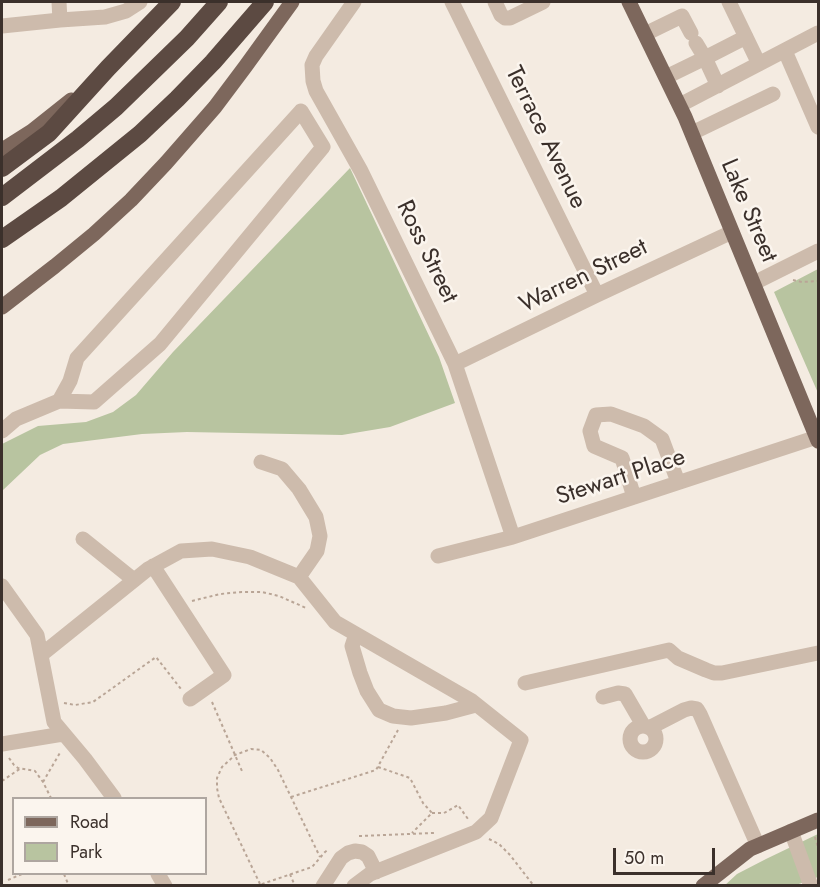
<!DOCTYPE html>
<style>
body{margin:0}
#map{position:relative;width:820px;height:887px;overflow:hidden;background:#f4ebe1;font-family:Jost,sans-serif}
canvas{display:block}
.frame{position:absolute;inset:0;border:3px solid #3b302b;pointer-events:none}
.legend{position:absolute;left:12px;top:797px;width:195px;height:78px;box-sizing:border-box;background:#fbf5ee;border:2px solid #aea6a0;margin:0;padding:8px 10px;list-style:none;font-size:18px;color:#3b302b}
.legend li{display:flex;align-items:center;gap:12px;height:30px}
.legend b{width:30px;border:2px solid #aea6a0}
.scale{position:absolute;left:613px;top:848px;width:102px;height:27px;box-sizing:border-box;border:3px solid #3b302b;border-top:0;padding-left:8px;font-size:18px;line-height:21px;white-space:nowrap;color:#3b302b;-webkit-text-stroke:4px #fbf5ee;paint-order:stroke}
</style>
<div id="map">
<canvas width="820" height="887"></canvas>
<div class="frame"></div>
<ul class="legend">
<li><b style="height:8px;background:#7d675c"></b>Road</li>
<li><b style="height:16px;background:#b8c4a0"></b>Park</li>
</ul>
<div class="scale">50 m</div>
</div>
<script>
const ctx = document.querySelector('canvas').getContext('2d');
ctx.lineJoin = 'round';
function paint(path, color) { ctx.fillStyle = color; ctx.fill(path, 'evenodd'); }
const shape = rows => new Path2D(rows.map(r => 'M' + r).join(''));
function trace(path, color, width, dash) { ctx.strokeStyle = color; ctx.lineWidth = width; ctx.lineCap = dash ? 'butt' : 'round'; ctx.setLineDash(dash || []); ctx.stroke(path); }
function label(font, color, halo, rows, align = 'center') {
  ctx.font = font + ' Jost,sans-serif'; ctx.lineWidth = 5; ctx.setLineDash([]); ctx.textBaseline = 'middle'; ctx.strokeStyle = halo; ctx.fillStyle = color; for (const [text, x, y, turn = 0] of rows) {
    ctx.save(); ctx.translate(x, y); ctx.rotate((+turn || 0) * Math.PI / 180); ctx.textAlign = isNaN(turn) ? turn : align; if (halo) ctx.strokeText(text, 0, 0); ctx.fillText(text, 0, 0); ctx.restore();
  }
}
paint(shape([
 [350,168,439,357,455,403,390,427,342,435,187,432,142,434,63,444,40,455,2,491,2,444,38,426,86,422,113,412,136,395,173,352],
 [818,269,818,393,774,292],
 [818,834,818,877,796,885,724,886,737,874,766,859]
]), '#b8c4a0');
trace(shape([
 [793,280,802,282,818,281],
 [192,601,220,594,242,592,262,592,279,596,306,608],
 [212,702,242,771],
 [64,703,75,705,93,702,156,657,181,689],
 [9,758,14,765,18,768,35,771,43,782,51,798],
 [378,767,410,778,423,803,432,813,412,833],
 [2,781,21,768],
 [43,782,61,751],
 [291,797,376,770,398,730],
 [432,813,444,813,458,805,468,819],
 [359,836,434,833],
 [815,837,818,847],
 [489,839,499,844,510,855,534,886],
 [64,874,69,886],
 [290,874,295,886],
 [8,880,22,874],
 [260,884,219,798,217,788,217,778,222,767,235,755,251,749,261,750,270,758,278,770,320,857],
 [256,886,312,867,325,852,329,849]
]), '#b9a596', 2, [3, 3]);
trace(shape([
 [59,2,60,20],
 [354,2,316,56,312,65,313,81,316,91,361,171,455,364,513,537],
 [452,2,597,295],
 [495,2,501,15,505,18,510,18,543,2],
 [729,2,759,64],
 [2,26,60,20,105,17,126,11,140,2],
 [645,34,682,16,691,33],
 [785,51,818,127],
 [666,77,705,58,696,43],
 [718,86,705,58,746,37],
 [680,105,818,33],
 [692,133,773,94],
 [754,283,818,251],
 [455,364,597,295,732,232],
 [2,431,16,419,59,401,94,402,160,344,323,147,301,111,77,358,70,381,59,401],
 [261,462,282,469,299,489,316,517,320,536,317,551,299,577],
 [634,497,622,458,594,446,590,431,596,415,611,414,644,426,662,439,678,482],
 [83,539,134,580],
 [438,556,513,537,817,437],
 [153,566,224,675,190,699],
 [2,586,37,635,54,722,85,759,114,798],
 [356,634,352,646,360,673,367,691,379,710,393,716,411,718,446,713,476,705],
 [41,655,148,569,181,551,212,549,250,557,299,577,335,622,472,701,521,740,491,818,476,832,370,874,354,886],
 [525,683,669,650,678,658,706,670,714,673,722,673,818,653],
 [603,697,618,693,625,694,643,725],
 '630 739a13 13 0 1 1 26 0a13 13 0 1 1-26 0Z',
 [651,727,684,710,691,708,697,709,700,714,758,846],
 [2,744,63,734],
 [791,831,811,886],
 [158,874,165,886],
 [323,886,341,858,348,853,355,851,362,852,368,856,376,872]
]), '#cdbbac', 15);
trace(shape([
 [629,2,685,117,818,441],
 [2,150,32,131,71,100],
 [2,307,55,266,94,234,131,200,166,163,215,107,245,67,292,2],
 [703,886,750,849,818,820]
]), '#7d675c', 15);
trace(shape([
 [2,168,49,133,108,68,172,2],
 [2,197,78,139,116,107,187,38,219,2],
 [2,239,61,198,140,134,177,99,213,62,265,2]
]), '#5c4a42', 18);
label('24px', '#3b302b', '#fbf5ee', [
 ["Terrace Avenue",545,138,64],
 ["Lake Street",748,211,67],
 ["Ross Street",426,252,64],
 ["Warren Street",584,277,-26],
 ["Stewart Place",621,478,-18]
]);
</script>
